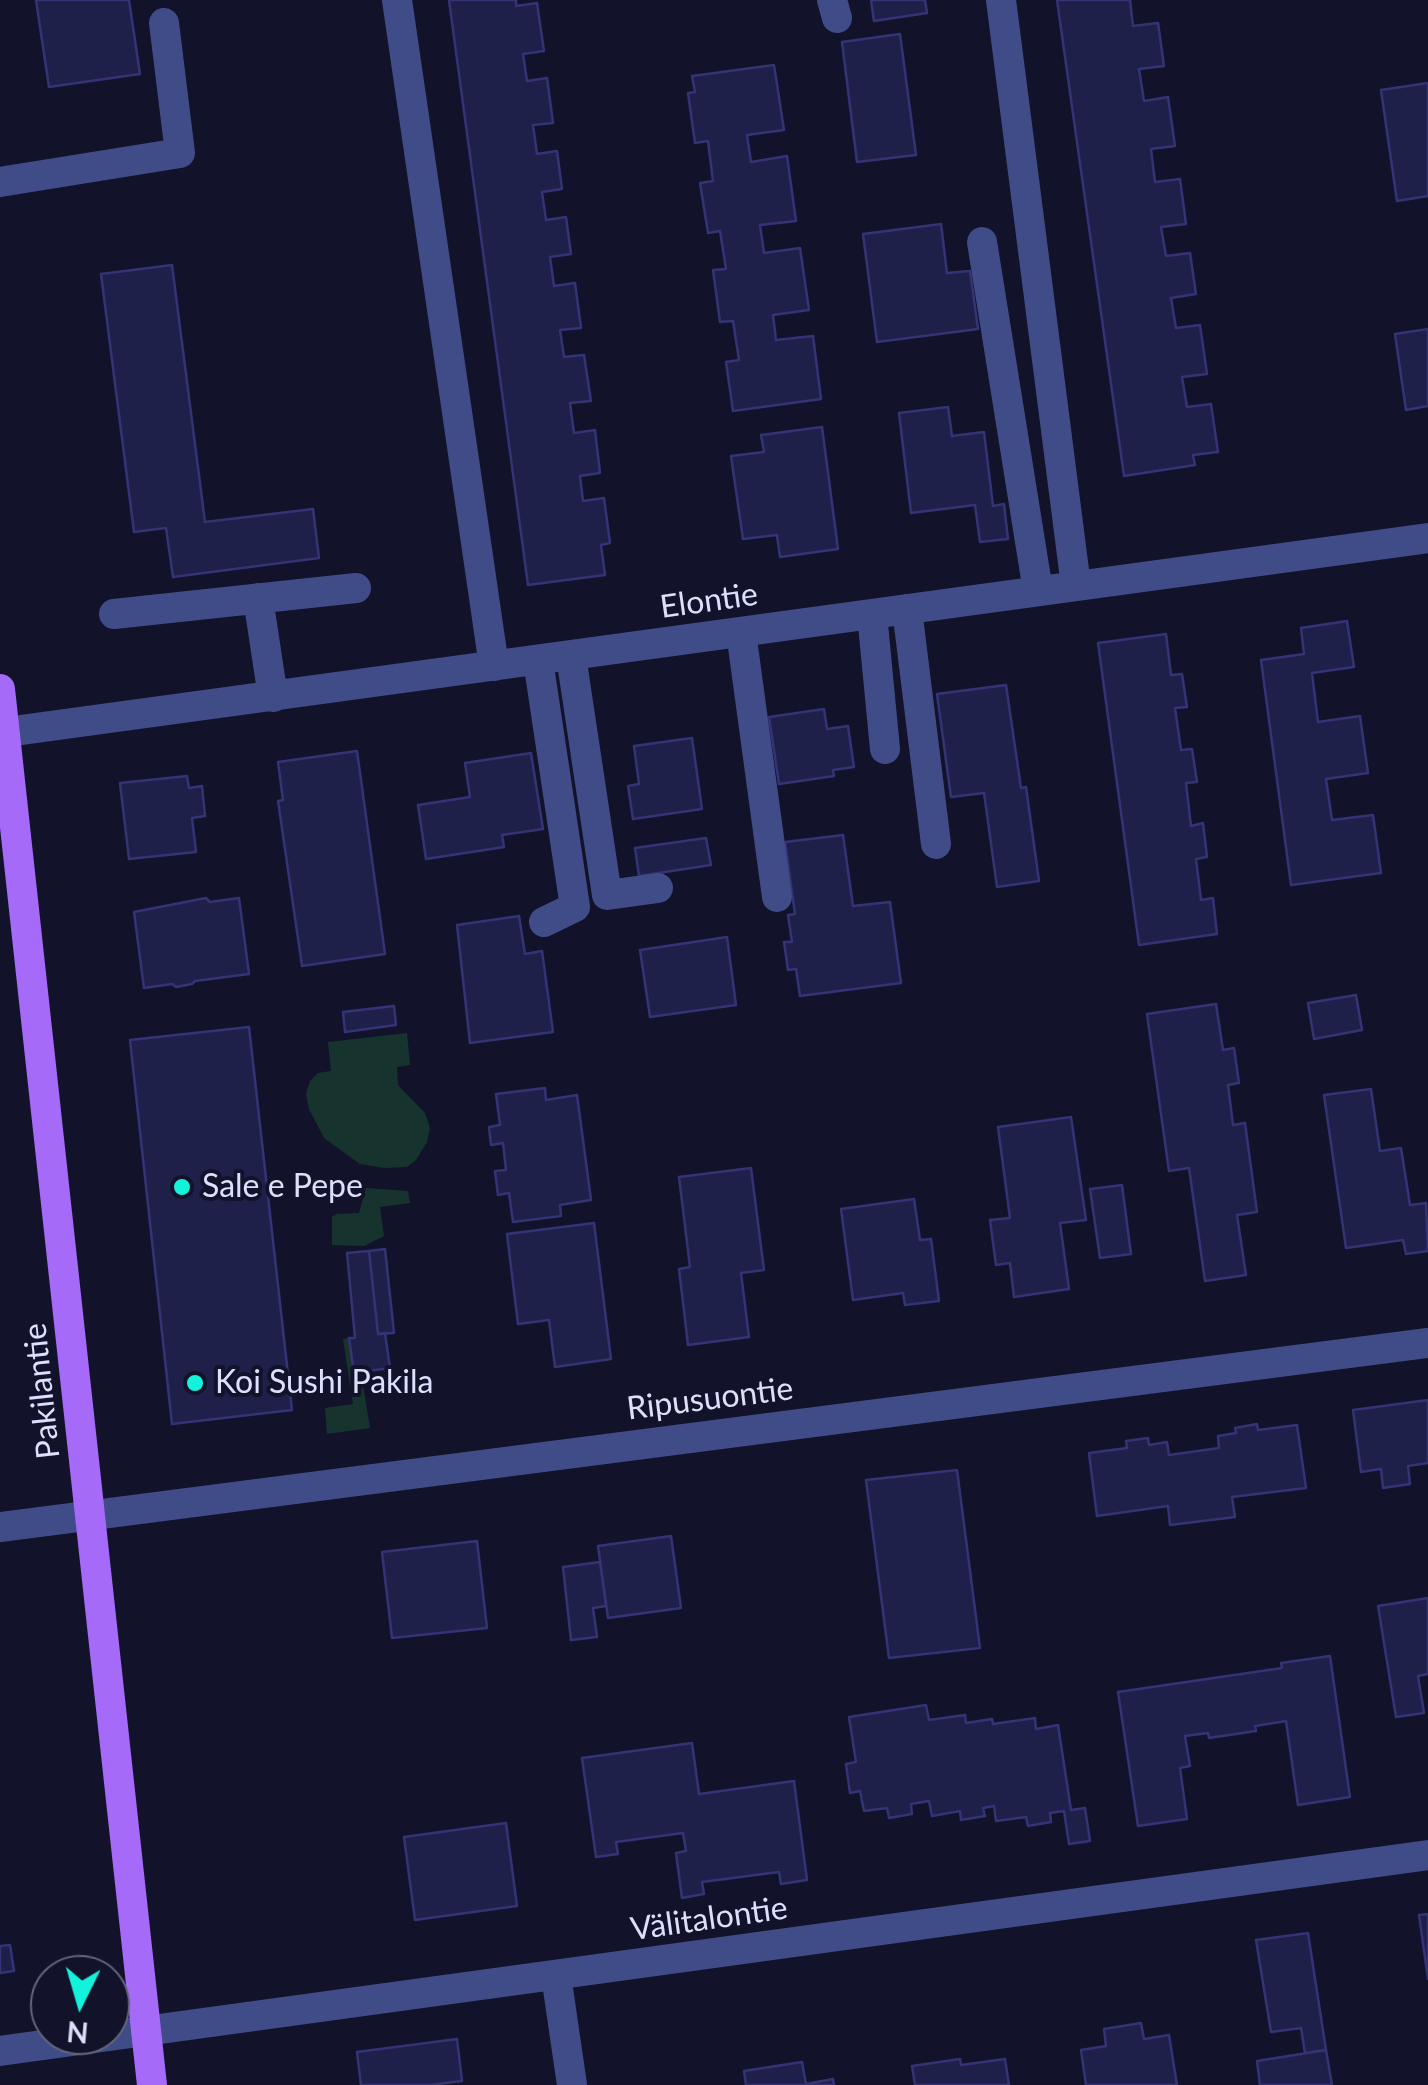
<!DOCTYPE html>
<meta charset="utf-8">
<style>
body{margin:0}
#map{position:relative;width:1428px;height:2085px;overflow:hidden;background:#12132a;font-family:Lato,sans-serif}
canvas{display:block}
.north{position:absolute;left:30px;top:1955px;width:100px;height:100px;box-sizing:border-box;background:#12132a;border:2px solid #63657e;border-radius:50%;rotate:185deg;font-size:28px;font-weight:700;line-height:40px;text-align:center;color:#dde0fd}
.north::after{content:'';display:block;margin:auto;width:35px;height:45px;background:#13f3db;clip-path:polygon(50% 0,100% 100%,50% 72%,0 100%)}
</style>
<div id="map">
<canvas width="1428" height="2085"></canvas>
<div class="north">N</div>
</div>
<script>
const ctx = document.querySelector('canvas').getContext('2d');
ctx.lineJoin = 'round';
function paint(path, color) { ctx.fillStyle = color; ctx.fill(path, 'evenodd'); }
const shape = rows => new Path2D(rows.map(r => 'M' + r).join(''));
function trace(path, color, width, dash) { ctx.strokeStyle = color; ctx.lineWidth = width; ctx.lineCap = dash ? 'butt' : 'round'; ctx.setLineDash(dash || []); ctx.stroke(path); }
function label(font, color, halo, rows, align = 'center') {
  ctx.font = font + ' Lato,sans-serif'; ctx.lineWidth = 8; ctx.setLineDash([]); ctx.textBaseline = 'middle'; ctx.strokeStyle = halo; ctx.fillStyle = color; for (const [text, x, y, turn = 0] of rows) {
    ctx.save(); ctx.translate(x, y); ctx.rotate((+turn || 0) * Math.PI / 180); ctx.textAlign = isNaN(turn) ? turn : align; if (halo) ctx.strokeText(text, 0, 0); ctx.fillText(text, 0, 0); ctx.restore();
  }
}
paint(shape([
 [407,1033,410,1065,397,1067,398,1085,425,1113,430,1128,427,1142,416,1160,407,1167,384,1168,360,1164,324,1138,309,1109,306,1094,310,1081,318,1073,331,1071,328,1042],
 [366,1188,408,1191,410,1203,380,1207,384,1236,364,1246,332,1245,332,1217,336,1214,359,1213],
 [349,1338,361,1372,370,1428,327,1434,325,1408,353,1404,343,1339]
]), '#16342d');
const building = shape([
 [36,0,129,0,140,74,49,87,36,0],
 [449,0,516,0,516,6,537,3,544,51,523,54,527,81,547,78,553,123,533,125,537,154,557,151,562,189,542,192,546,220,566,217,571,254,550,257,554,286,575,283,581,328,560,330,564,357,584,355,591,401,570,403,574,433,595,430,600,473,580,476,583,501,604,498,610,543,601,545,605,575,528,585,449,0],
 [871,0,925,0,927,13,874,21,871,0],
 [1057,0,1130,0,1133,26,1158,23,1164,66,1139,69,1144,101,1168,97,1175,146,1151,149,1155,182,1180,179,1186,224,1161,227,1166,256,1190,253,1196,294,1171,298,1176,328,1200,325,1207,374,1182,377,1187,407,1211,404,1218,452,1193,455,1195,465,1124,476,1057,0],
 [900,34,916,155,857,162,842,42,900,34],
 [774,65,784,130,747,135,751,162,787,156,796,221,760,225,764,253,800,248,809,310,773,315,776,340,813,336,821,399,733,411,726,362,739,360,733,321,720,322,713,270,726,269,720,231,708,233,700,183,713,181,708,141,695,143,688,93,695,92,692,76,774,65],
 [1428,83,1428,196,1397,201,1381,90,1428,83],
 [941,224,947,273,970,271,978,329,877,342,863,234,941,224],
 [172,265,205,522,313,509,319,558,173,577,166,528,134,532,101,274,172,265],
 [1428,329,1428,406,1406,410,1395,334,1428,329],
 [948,407,952,436,984,432,993,506,1004,504,1008,539,980,542,975,505,911,513,899,413,948,407],
 [822,427,838,549,780,557,777,535,743,539,731,456,764,452,761,435,822,427],
 [1347,621,1354,667,1312,673,1318,722,1360,716,1368,773,1326,779,1332,820,1373,815,1381,873,1291,885,1261,660,1304,654,1301,628,1347,621],
 [1166,634,1171,675,1182,674,1187,707,1175,708,1181,750,1192,749,1197,782,1186,783,1191,826,1203,823,1207,857,1196,859,1201,900,1213,898,1217,934,1139,945,1098,643,1166,634],
 [1006,685,1021,788,1026,787,1039,881,997,887,984,793,951,797,937,694,1006,685],
 [824,709,827,729,848,726,854,767,833,770,834,776,779,784,769,717,824,709],
 [692,738,702,809,633,819,628,786,639,784,634,746,692,738],
 [357,751,385,954,302,966,278,801,283,800,278,762,357,751],
 [531,753,543,829,502,835,504,847,426,859,418,805,470,797,465,763,531,753],
 [187,776,189,788,202,786,205,816,192,818,196,852,129,859,120,783,187,776],
 [843,835,853,906,890,902,901,983,800,996,796,969,788,970,784,942,792,942,788,915,795,914,785,842,843,835],
 [706,838,711,865,639,876,635,848,706,838],
 [206,898,210,902,239,898,249,974,195,981,192,984,176,987,172,984,144,988,134,912,206,898],
 [519,916,525,954,542,951,553,1032,470,1043,457,925,519,916],
 [727,937,736,1005,650,1017,640,950,727,937],
 [1356,995,1362,1030,1314,1039,1308,1003,1356,995],
 [1216,1004,1223,1050,1234,1048,1239,1083,1228,1085,1233,1125,1245,1123,1257,1212,1237,1215,1246,1275,1205,1281,1189,1168,1169,1171,1147,1014,1216,1004],
 [394,1006,396,1025,345,1032,343,1012,394,1006],
 [249,1027,292,1410,172,1424,130,1040,249,1027],
 [545,1088,546,1100,577,1095,591,1200,560,1205,561,1216,513,1222,509,1193,498,1195,495,1171,506,1170,503,1143,491,1145,489,1127,500,1125,496,1094,545,1088],
 [1371,1089,1380,1151,1401,1148,1410,1205,1426,1203,1428,1251,1406,1254,1403,1240,1346,1248,1324,1095,1371,1089],
 [1071,1117,1086,1220,1060,1223,1069,1289,1014,1297,1010,1263,996,1265,990,1220,1010,1218,998,1127,1071,1117],
 [751,1168,764,1270,741,1273,749,1337,688,1345,679,1269,690,1267,679,1177,751,1168],
 [1122,1185,1131,1254,1100,1258,1090,1189,1122,1185],
 [914,1199,920,1240,931,1239,939,1301,905,1305,903,1293,853,1300,841,1209,914,1199],
 [594,1223,611,1359,555,1367,549,1320,518,1324,507,1234,594,1223],
 [385,1249,394,1333,378,1334,369,1251,385,1249],
 [369,1251,378,1334,385,1333,390,1368,354,1373,349,1338,355,1338,347,1253,369,1251],
 [1428,1400,1428,1463,1408,1466,1410,1484,1383,1488,1381,1469,1361,1472,1353,1410,1428,1400],
 [1257,1424,1258,1430,1297,1425,1306,1488,1232,1497,1235,1517,1170,1525,1168,1506,1097,1516,1089,1453,1127,1448,1126,1441,1148,1438,1149,1445,1167,1442,1169,1455,1219,1448,1218,1436,1236,1433,1235,1428,1257,1424],
 [957,1470,980,1648,889,1658,866,1480,957,1470],
 [671,1536,681,1608,608,1618,598,1546,671,1536],
 [477,1541,487,1628,392,1638,382,1552,477,1541],
 [600,1562,606,1606,593,1608,597,1637,571,1640,563,1567,600,1562],
 [1428,1598,1428,1674,1418,1676,1424,1713,1396,1717,1378,1606,1428,1598],
 [1330,1656,1350,1797,1298,1805,1286,1721,1255,1726,1256,1731,1209,1738,1208,1733,1185,1736,1190,1766,1180,1768,1187,1819,1138,1826,1118,1692,1282,1668,1281,1663,1330,1656],
 [926,1705,929,1720,965,1715,966,1723,992,1719,993,1724,1035,1718,1036,1729,1058,1725,1071,1810,1085,1808,1090,1841,1069,1844,1064,1811,1050,1813,1051,1822,1028,1826,1026,1817,996,1821,994,1806,983,1808,985,1816,961,1820,960,1811,932,1816,929,1801,911,1804,912,1814,889,1818,887,1808,864,1811,860,1791,850,1793,846,1764,856,1762,849,1717,926,1705],
 [692,1743,699,1794,794,1781,807,1880,781,1884,779,1872,702,1882,704,1894,682,1898,676,1853,686,1851,683,1833,616,1842,618,1854,596,1857,582,1758,692,1743],
 [506,1823,517,1906,415,1920,404,1837,506,1823],
 [1428,1914,1428,1979,1419,1915,1428,1914],
 [1308,1933,1326,2050,1305,2053,1301,2028,1271,2032,1256,1940,1308,1933],
 [10,1945,14,1971,0,1973,0,1946,10,1945],
 [1141,2023,1144,2039,1169,2035,1177,2085,1086,2085,1081,2050,1106,2046,1104,2029,1141,2023],
 [457,2039,462,2081,430,2085,361,2085,357,2052,457,2039],
 [1326,2050,1332,2085,1260,2085,1257,2061,1326,2050],
 [960,2059,961,2065,1005,2059,1009,2085,915,2085,912,2066,960,2059],
 [802,2062,806,2084,833,2079,834,2085,746,2085,744,2071,802,2062]
]);
paint(building, '#1f204a');
trace(building, '#333375', 2.5);
trace(shape([
 [397,0,494,666],
 [832,0,837,18],
 [1001,0,1076,586],
 [0,182,180,153,164,23],
 [982,242,1038,591],
 [258,598,273,697],
 [907,609,936,844],
 [114,614,356,588],
 [872,614,885,749],
 [741,632,777,897],
 [571,656,607,895,658,888],
 [538,660,575,907,544,922],
 [0,733,1428,538],
 [0,1527,1428,1343],
 [556,1975,572,2085],
 [0,2051,1428,1855]
]), '#404c87', 30);
trace(shape([
 [0,689,152,2085]
]), '#a56af8', 30);
for (const [x, y, r, color] of [
 [182,1187,10,"#13f3db"],
 [195,1383,10,"#13f3db"]
]) { const dot = new Path2D(); dot.arc(x, y, r, 0, 2 * Math.PI); ctx.fillStyle = color; ctx.fill(dot); trace(dot, '#12132a', 4); }
label('32px', '#dde0fd', '#12132a', [
 ["Elontie",709,601,-8],
 ["Pakilantie",42,1391,-96],
 ["Ripusuontie",710,1399,-7],
 ["Välitalontie",709,1919,-8]
]);
label('32px', '#dde0fd', '#12132a', [
 ["Sale e Pepe",202,1187],
 ["Koi Sushi Pakila",215,1383]
], 'left');
</script>
